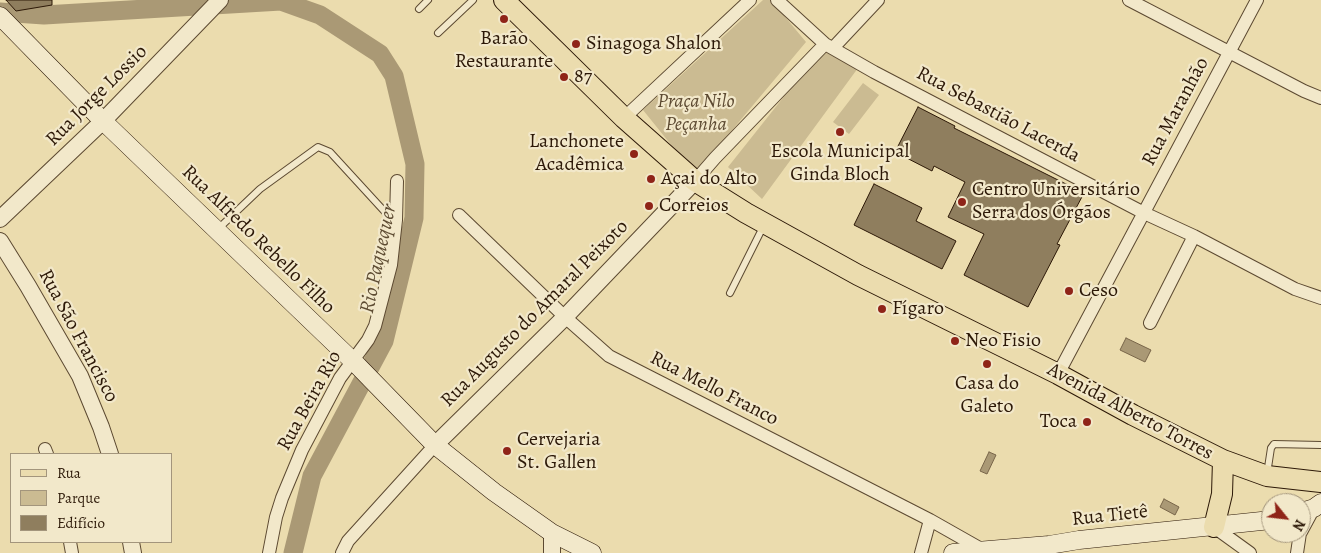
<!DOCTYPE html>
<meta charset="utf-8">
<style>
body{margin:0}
#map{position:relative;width:1321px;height:553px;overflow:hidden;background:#ebdcae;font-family:Alegreya,serif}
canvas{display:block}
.legend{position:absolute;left:10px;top:453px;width:162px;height:90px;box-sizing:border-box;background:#f2e8ca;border:1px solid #a3957c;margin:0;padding:6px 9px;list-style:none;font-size:15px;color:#2c1807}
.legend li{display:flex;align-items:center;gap:10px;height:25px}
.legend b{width:25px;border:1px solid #a3957c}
.north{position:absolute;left:1261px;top:493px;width:50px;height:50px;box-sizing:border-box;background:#f2e8ca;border:1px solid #a3957c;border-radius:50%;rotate:119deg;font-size:14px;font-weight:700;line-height:20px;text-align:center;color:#2c1807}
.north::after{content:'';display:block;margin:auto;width:18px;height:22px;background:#8f2418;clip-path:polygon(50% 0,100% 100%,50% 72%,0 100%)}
</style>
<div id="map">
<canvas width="1321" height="553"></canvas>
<ul class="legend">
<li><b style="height:6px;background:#ebdcae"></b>Rua</li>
<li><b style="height:14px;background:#cbbb92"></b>Parque</li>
<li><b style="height:14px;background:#8f7e5e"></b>Edifício</li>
</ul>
<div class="north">N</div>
</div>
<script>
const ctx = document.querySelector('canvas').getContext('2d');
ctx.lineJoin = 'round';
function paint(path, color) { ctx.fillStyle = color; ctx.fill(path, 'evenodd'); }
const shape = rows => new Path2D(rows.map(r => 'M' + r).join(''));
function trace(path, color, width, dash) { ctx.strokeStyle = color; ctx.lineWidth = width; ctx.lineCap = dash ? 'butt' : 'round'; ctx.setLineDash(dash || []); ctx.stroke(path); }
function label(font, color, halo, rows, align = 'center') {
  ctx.font = font + ' Alegreya,serif'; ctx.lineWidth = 4.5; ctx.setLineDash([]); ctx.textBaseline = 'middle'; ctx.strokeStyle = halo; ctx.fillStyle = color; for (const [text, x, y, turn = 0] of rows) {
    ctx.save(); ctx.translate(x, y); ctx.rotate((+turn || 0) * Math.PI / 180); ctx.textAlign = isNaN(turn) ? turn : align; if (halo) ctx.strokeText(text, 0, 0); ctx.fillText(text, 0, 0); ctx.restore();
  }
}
paint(shape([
 [763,0,771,0,806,42,707,160,693,172,643,110],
 [821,50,858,68,762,199,728,167],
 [863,83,879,95,849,134,833,122]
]), '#cbbb92');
const water = shape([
 [1126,338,1151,350,1145,362,1120,350,1126,338],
 [989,452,996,455,987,474,980,471,989,452],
 [1164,499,1179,507,1175,515,1160,507,1164,499]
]);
paint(water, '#aa9975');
trace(water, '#786549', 1);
trace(shape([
 [0,12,44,15,281,1,320,15,380,54,394,76,415,164,414,218,384,341,312,476,293,553]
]), '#aa9975', 19);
const building = shape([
 [6,0,52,0,52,5,16,11,6,0],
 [918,107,955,126,954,128,1084,193,1057,244,1060,245,1028,307,964,275,984,234,948,217,965,182,934,166,932,171,895,152,918,107],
 [874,184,922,208,916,221,956,241,942,269,854,225,874,184]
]);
paint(building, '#8f7e5e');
trace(building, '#2c1807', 1);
const service = shape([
 [419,9,428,0],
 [438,33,473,0],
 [218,229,260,189,318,147,330,152,396,224],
 [730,293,764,225],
 [1267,474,1271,448,1274,444,1321,445]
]);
const minor = shape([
 [777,0,825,44,874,72,1144,213,1194,236,1295,289,1321,298],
 [1129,0,1304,91,1321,98],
 [833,48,878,0],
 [624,118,750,0],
 [695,181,715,158,825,44],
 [459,215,565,317,609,356,930,520,983,550],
 [1150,323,1194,236],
 [1058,374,1257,0],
 [45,449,47,454],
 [1214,527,1250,553],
 [1301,532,1314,508],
 [70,542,72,553],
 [269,553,276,517,282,498,302,450,340,378,368,340,375,326,391,265,396,220,397,181],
 [342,553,348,541,435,445],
 [921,553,930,520],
 [1297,553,1300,533]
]);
const tertiary = shape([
 [0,219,103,121,220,0],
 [0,241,28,286,80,376,101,427,110,454],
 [435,445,565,317,695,181],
 [552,533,552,553],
 [131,542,133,553]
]);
const secondary = shape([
 [0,16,103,121,358,366,435,445,494,492,552,533,592,553],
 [1301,512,1314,508,1321,503],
 [953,553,1049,545,1079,540,1271,520]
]);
const primary = shape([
 [504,0,624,118,685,172,695,181,746,213,858,275,1058,374,1133,415,1223,460,1267,476,1321,482],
 [1214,527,1222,494,1223,460]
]);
trace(service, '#5c4931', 8);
trace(minor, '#5c4931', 14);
trace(tertiary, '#5c4931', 18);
trace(secondary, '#2c1807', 19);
trace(primary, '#2c1807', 22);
trace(service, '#f2e8ca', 6);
trace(minor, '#f2e8ca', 12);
trace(tertiary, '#f2e8ca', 16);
trace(secondary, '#f2e8ca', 18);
trace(primary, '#ebdcae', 20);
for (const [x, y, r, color] of [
 [504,19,5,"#8f2418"],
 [576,44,5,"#8f2418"],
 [564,77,5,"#8f2418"],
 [840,132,5,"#8f2418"],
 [634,154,5,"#8f2418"],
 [651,179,5,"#8f2418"],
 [962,202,5,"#8f2418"],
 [649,206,5,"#8f2418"],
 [1069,291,5,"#8f2418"],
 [882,309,5,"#8f2418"],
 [955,341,5,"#8f2418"],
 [987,364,5,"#8f2418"],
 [1087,422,5,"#8f2418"],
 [507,451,5,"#8f2418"]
]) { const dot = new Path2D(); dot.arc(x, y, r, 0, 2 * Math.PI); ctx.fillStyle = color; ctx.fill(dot); trace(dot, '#f2e8ca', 2); }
label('20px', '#2c1807', '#f2e8ca', [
 ["Barão",504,39,"center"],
 ["Restaurante",504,62,"center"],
 ["Sinagoga Shalon",586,44],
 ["87",574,77],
 ["Lanchonete",624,142,"right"],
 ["Acadêmica",624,165,"right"],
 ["Escola Municipal",840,152,"center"],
 ["Ginda Bloch",840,175,"center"],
 ["Açai do Alto",661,179],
 ["Centro Universitário",972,190],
 ["Serra dos Órgãos",972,213],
 ["Correios",659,206],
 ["Ceso",1079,291],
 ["Fígaro",892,309],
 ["Neo Fisio",965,341],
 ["Casa do",987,384,"center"],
 ["Galeto",987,407,"center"],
 ["Toca",1077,422,"right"],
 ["Cervejaria",517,440],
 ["St. Gallen",517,463]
], 'left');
label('20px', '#2c1807', '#f2e8ca', [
 ["Rua Jorge Lossio",97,96,-45],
 ["Rua Maranhão",1176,112,-62],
 ["Rua Sebastião Lacerda",998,115,28],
 ["Rua Alfredo Rebello Filho",258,240,44],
 ["Rua Augusto do Amaral Peixoto",535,314,-45],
 ["Rua São Francisco",78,336,62],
 ["Rua Mello Franco",714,389,27],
 ["Rua Beira Rio",310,401,-61],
 ["Avenida Alberto Torres",1130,412,28],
 ["Rua Tietê",1110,516,-6]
]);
label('italic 20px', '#5c4931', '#f2e8ca', [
 ["Praça Nilo",696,102],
 ["Peçanha",696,125]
]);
label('italic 21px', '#5e4c33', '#f2e8ca', [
 ["Rio Paquequer",379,259,-78]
]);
</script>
